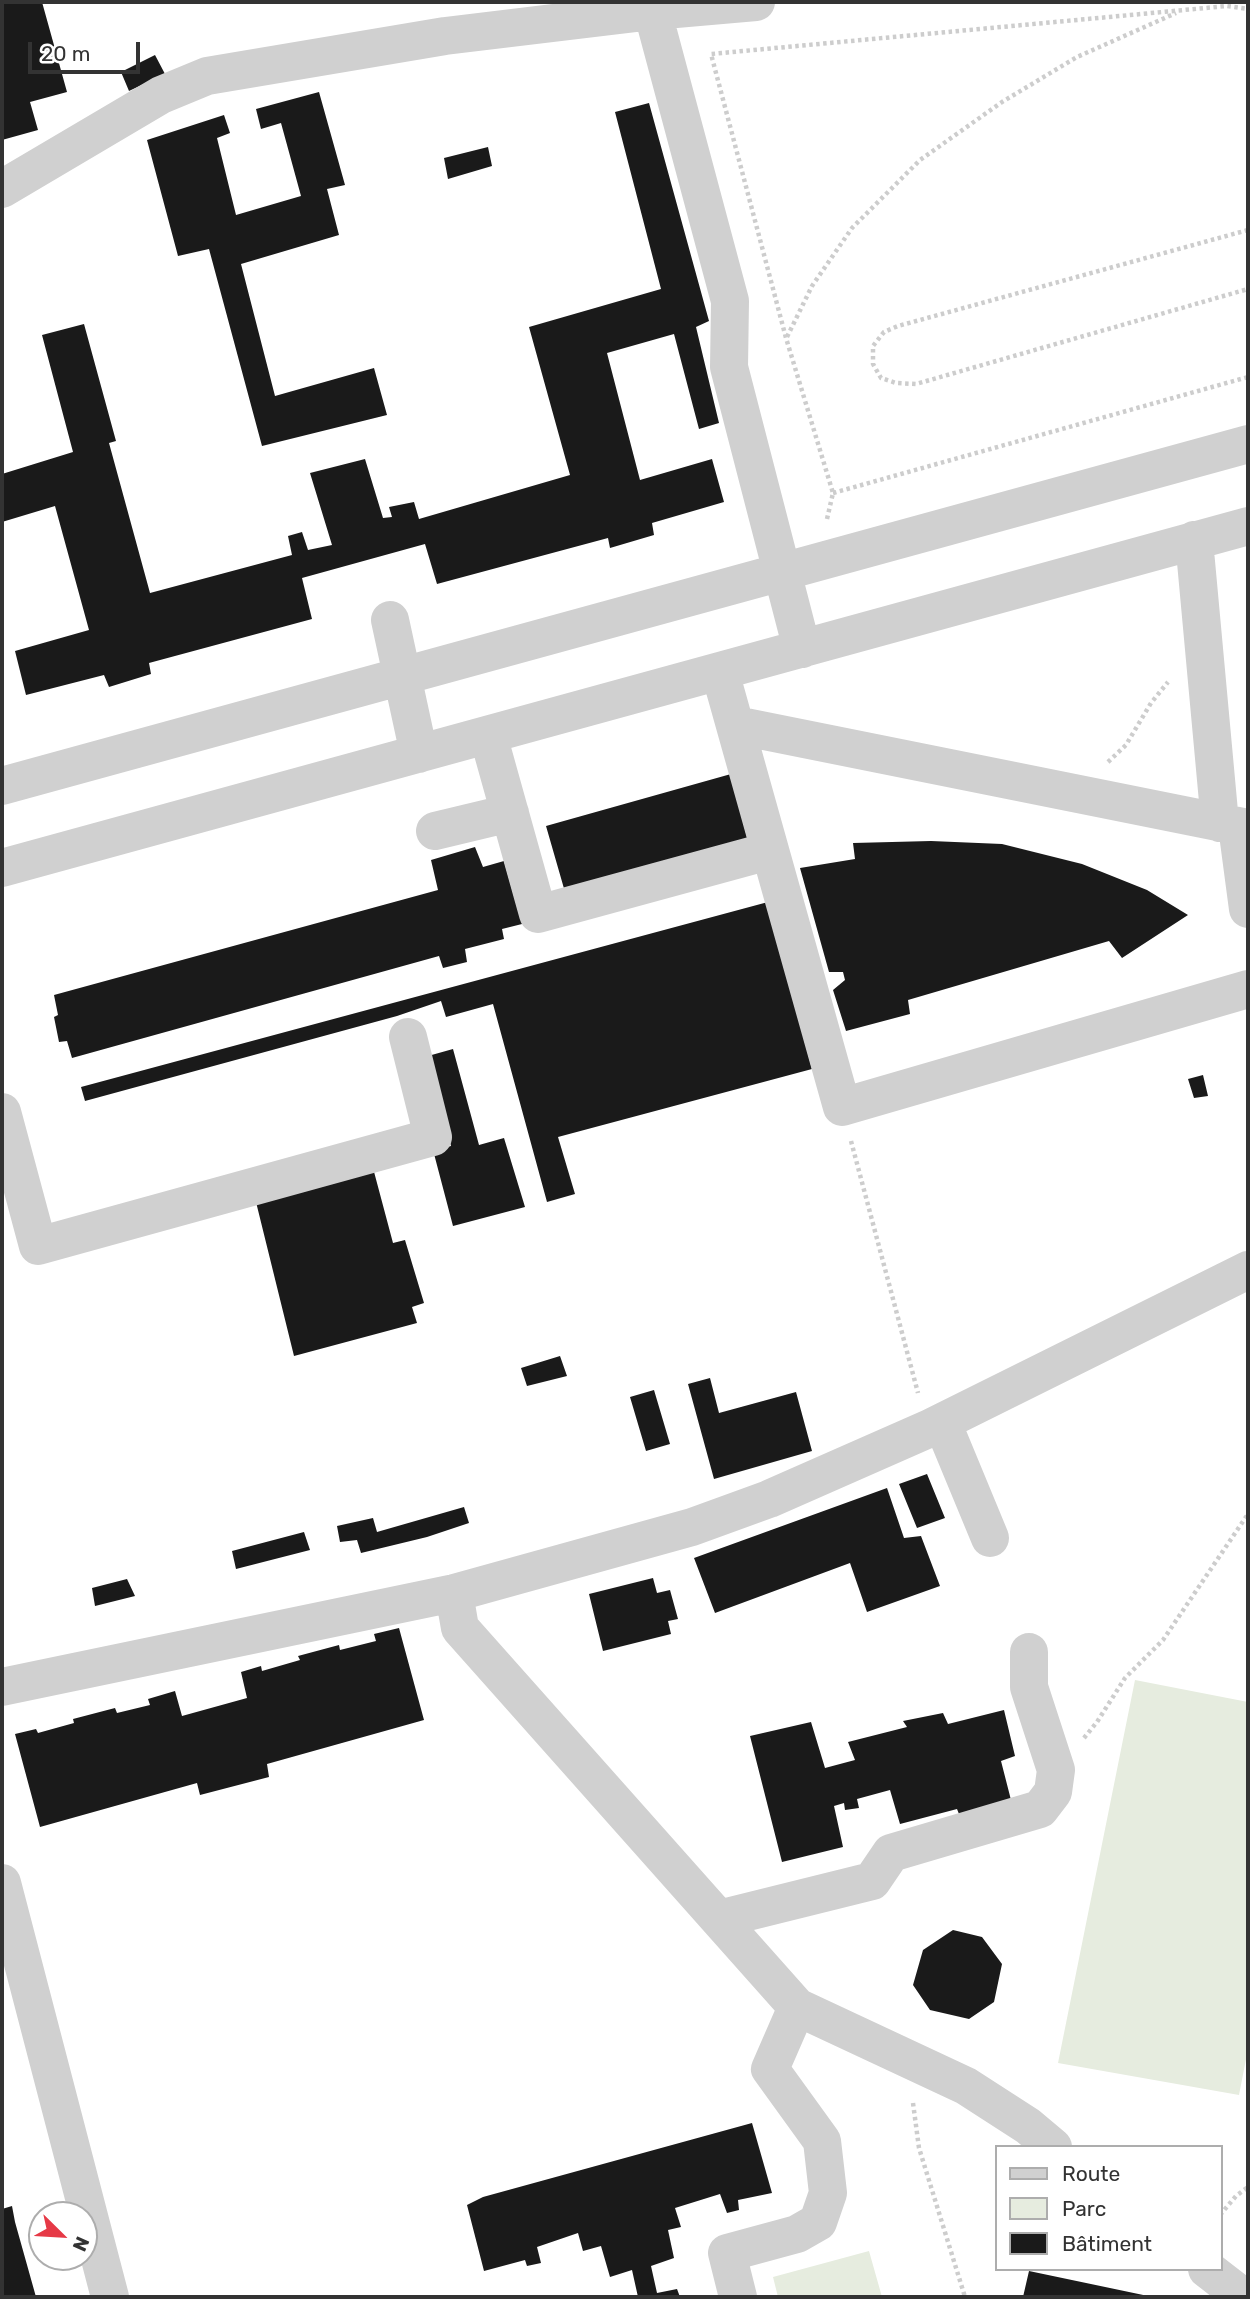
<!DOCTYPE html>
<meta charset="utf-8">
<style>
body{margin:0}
#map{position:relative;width:1250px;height:2299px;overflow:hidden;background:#fff;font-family:Rubik,sans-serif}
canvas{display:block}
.frame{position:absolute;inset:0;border:4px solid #333;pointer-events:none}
.legend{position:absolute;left:995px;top:2145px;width:228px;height:126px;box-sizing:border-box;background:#fff;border:2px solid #adadad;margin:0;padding:9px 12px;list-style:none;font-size:21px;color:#333}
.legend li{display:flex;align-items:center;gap:14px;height:35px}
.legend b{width:35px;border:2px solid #adadad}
.north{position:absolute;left:28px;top:2201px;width:70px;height:70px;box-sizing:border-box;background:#fff;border:2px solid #adadad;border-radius:50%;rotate:114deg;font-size:19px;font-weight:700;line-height:28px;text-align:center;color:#333}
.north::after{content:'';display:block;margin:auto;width:24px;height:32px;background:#e63946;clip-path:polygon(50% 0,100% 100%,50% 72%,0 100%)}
.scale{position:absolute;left:28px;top:42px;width:112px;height:32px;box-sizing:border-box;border:4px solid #333;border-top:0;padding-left:9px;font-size:21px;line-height:24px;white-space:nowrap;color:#333;-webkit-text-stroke:5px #fff;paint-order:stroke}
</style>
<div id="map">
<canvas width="1250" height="2299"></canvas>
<div class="frame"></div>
<ul class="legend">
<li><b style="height:9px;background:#d0d0d0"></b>Route</li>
<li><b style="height:19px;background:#e6ecdf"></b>Parc</li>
<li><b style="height:19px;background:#1a1a1a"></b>Bâtiment</li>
</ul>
<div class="north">N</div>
<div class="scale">20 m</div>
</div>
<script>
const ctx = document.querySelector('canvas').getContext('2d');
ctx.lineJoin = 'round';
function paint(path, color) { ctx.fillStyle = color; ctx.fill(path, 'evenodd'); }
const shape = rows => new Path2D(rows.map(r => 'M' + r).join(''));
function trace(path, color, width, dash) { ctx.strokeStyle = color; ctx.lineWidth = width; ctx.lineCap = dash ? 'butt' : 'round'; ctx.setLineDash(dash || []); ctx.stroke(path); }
paint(shape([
 [1135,1680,1248,1702,1248,2049,1239,2095,1058,2063],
 [869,2251,882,2297,778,2297,773,2277]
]), '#e6ecdf');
paint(shape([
 [2,2,42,2,67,92,30,102,38,130,2,140],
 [155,55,165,74,129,91,121,72],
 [319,92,345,185,327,189,339,235,241,264,275,396,374,368,387,415,262,446,209,249,178,256,147,140,224,115,230,133,217,138,236,215,301,196,281,123,261,129,256,109],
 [649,103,709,321,696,327,719,423,699,429,674,334,607,353,640,480,712,459,724,502,652,523,654,535,610,548,608,538,437,584,425,544,302,578,312,619,149,663,151,674,109,687,104,675,26,695,15,651,89,630,55,506,2,522,2,474,73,452,42,335,84,324,116,441,109,443,150,593,292,555,288,536,302,532,308,550,332,545,310,473,365,459,383,518,392,517,389,507,414,502,419,519,570,475,529,327,661,289,615,112],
 [488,147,492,166,448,179,444,158],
 [731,774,748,841,565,892,546,826],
 [931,841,1002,844,1082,864,1147,890,1188,915,1122,958,1109,941,908,1000,910,1014,846,1031,833,990,845,980,843,972,829,972,800,868,855,859,853,843],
 [475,847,483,867,504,861,522,924,502,929,504,939,465,949,467,962,443,968,439,956,72,1058,67,1041,59,1042,54,1017,58,1015,54,995,438,890,431,860],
 [768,902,812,1069,558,1137,575,1194,547,1202,493,1004,446,1017,441,1001,397,1016,85,1101,81,1087],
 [453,1049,479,1145,504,1138,525,1207,453,1226,433,1150,451,1146,428,1056],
 [1203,1075,1208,1096,1194,1098,1188,1079],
 [373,1168,393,1243,405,1240,424,1303,412,1307,417,1323,294,1356,256,1202],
 [560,1356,567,1376,527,1386,521,1368],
 [710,1378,719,1413,796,1392,812,1451,714,1479,688,1384],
 [654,1390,670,1444,646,1451,630,1397],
 [927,1474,945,1518,917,1528,899,1484],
 [887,1488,904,1538,921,1536,940,1586,867,1612,850,1563,715,1613,694,1558],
 [464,1507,469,1523,427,1537,361,1553,357,1540,340,1542,337,1526,373,1518,377,1532],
 [304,1532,310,1550,236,1569,232,1551],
 [653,1578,657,1593,670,1590,678,1619,668,1621,671,1634,603,1651,589,1594],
 [127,1579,135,1596,95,1606,92,1588],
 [399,1628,424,1720,267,1764,269,1777,200,1795,197,1783,40,1827,15,1734,36,1729,38,1733,74,1723,73,1719,115,1708,117,1713,150,1705,148,1699,175,1691,182,1716,247,1698,241,1672,261,1666,262,1671,300,1660,298,1656,339,1645,340,1650,376,1641,374,1634],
 [1004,1710,1015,1756,1001,1761,1011,1800,959,1814,957,1809,900,1824,890,1790,857,1799,859,1808,845,1810,844,1803,834,1806,843,1847,782,1862,750,1736,811,1722,825,1768,855,1760,848,1742,907,1727,903,1721,943,1713,948,1724],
 [953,1930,982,1937,1002,1964,994,2002,969,2019,930,2010,913,1985,923,1950],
 [752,2123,772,2193,738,2200,739,2210,727,2213,720,2194,675,2208,681,2227,668,2230,674,2258,651,2266,657,2293,677,2289,680,2297,638,2297,632,2270,610,2277,601,2246,583,2251,578,2233,537,2247,541,2263,527,2266,525,2260,484,2271,467,2205,483,2197],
 [12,2206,15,2222,36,2297,2,2297,2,2209],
 [1029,2271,1148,2296,1148,2297,1023,2297]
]), '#1a1a1a');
trace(shape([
 [1248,230,898,326,884,332,873,346,873,364,881,378,896,383,916,384,1248,289],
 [787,337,812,286,852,228,920,160,1002,102,1077,57,1176,13],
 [833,493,1248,377],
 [827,519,833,493,786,338,711,54,1227,6,1248,9],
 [1108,762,1126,745,1151,703,1168,682],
 [851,1141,918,1393],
 [1084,1738,1097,1722,1125,1678,1163,1640,1248,1514],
 [913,2103,919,2148,965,2297],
 [1220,2215,1236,2196,1248,2187]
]), '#cdcdcd', 4.5, [3.5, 3.5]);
trace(shape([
 [650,2,730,301,729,367,802,649],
 [2,189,161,95,207,76,445,36,653,11,756,2],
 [1194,540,1220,823],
 [390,620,419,754],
 [720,672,842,1107,1248,989],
 [735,725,1248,828],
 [488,735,538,914,769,851],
 [2,786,1248,444],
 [1237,826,1248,909],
 [435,831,510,813],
 [2,868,1248,526],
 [2,1112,38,1246,433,1137,408,1037],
 [942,1422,990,1538],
 [454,1593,460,1628,797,2007,966,2086,1028,2126,1053,2147],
 [2,1687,454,1593,692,1527,769,1499,928,1429,1248,1270],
 [2,1883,110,2297],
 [719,1919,872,1881,891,1853,1040,1809,1053,1792,1056,1770,1029,1687,1029,1652],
 [1207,2269,1243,2297],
 [738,2297,727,2253,797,2234,818,2222,828,2193,822,2141,770,2069,797,2007]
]), '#d0d0d0', 38);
</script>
